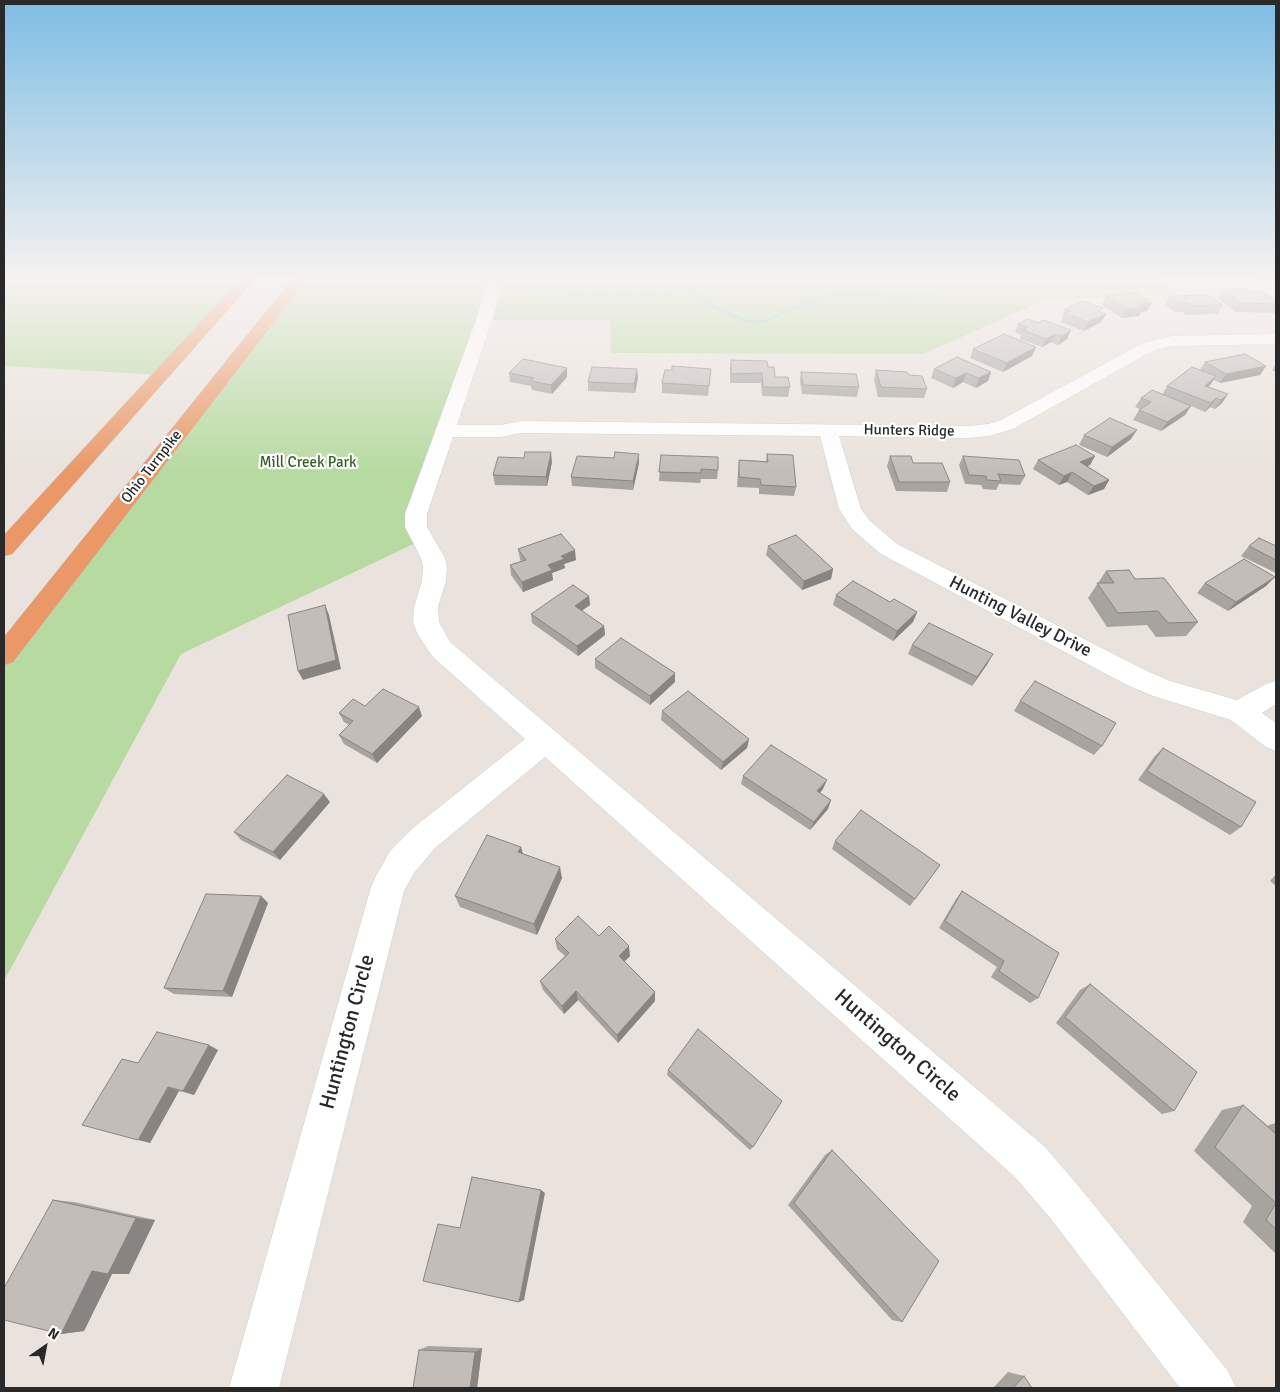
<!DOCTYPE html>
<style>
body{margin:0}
#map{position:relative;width:1280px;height:1392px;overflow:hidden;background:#eae3dd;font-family:Signika,sans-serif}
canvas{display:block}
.frame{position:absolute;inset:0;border:5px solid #292929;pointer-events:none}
.north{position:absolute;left:20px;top:1322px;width:50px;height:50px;-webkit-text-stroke:4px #fff;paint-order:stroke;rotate:33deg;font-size:14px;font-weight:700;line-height:20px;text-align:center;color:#292929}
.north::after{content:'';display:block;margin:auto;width:18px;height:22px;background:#292929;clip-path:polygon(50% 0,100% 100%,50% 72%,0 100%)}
</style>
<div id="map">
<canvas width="1280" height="1392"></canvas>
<div class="frame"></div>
<div class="north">N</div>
</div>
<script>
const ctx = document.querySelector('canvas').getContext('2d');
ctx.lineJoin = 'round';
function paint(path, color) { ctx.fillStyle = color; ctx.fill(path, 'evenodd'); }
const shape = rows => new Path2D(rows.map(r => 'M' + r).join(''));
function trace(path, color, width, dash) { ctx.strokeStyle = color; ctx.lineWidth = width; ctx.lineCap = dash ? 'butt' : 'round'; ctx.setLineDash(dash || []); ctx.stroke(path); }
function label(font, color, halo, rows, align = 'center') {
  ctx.font = font + ' Signika,sans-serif'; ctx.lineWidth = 4.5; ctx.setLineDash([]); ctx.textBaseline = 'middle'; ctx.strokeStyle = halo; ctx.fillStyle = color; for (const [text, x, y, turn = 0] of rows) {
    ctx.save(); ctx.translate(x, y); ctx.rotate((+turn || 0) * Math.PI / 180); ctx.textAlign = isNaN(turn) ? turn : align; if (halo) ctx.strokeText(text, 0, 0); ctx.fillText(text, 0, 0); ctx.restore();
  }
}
paint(shape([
 [4,278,249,278,162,375,4,366],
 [301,278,1157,278,1174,294,1045,300,923,354,611,353,610,320,484,320,444,431,422,540,181,654,4,981,4,655]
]), '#b7daa0');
paint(shape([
 [442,278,453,278,480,284,478,285,442,278],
 [693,278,698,278,689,287,716,306,737,316,748,320,761,321,823,295,841,292,898,295,935,294,937,295,935,296,898,297,841,294,825,297,762,323,748,322,735,318,714,308,687,289,671,294,582,295,513,290,511,289,513,288,582,293,671,292,684,287,693,278],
 [780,278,785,278,768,289,766,289,766,287,780,278],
 [1013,278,1018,278,1024,284,1021,285,1013,278]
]), '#7ccbdf');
const minor = shape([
 [489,278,503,278,492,320,457,425,501,425,521,421,968,426,988,424,999,421,1143,343,1172,336,1276,334,1276,344,1172,346,1154,350,1013,429,989,436,968,438,839,436,861,509,869,520,897,544,1147,671,1170,681,1237,700,1266,684,1276,681,1276,704,1262,713,1276,723,1276,751,1266,747,1231,720,1153,696,1127,685,881,554,853,530,839,509,820,436,521,433,501,437,453,437,427,514,427,527,445,558,447,566,446,581,438,607,439,622,450,642,1045,1147,1081,1189,1228,1371,1236,1388,1180,1388,1051,1219,1015,1177,545,757,435,848,414,873,404,891,279,1388,229,1388,371,887,376,876,390,851,413,828,525,739,432,656,417,633,413,622,414,607,422,581,423,566,421,558,405,527,405,514,476,320,489,278],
 [1255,278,1269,278,1276,285,1276,296,1271,295,1260,287,1255,278]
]);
const highway = shape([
 [241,278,256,278,12,554,4,556,4,535,241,278],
 [293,278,308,278,13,662,4,665,4,637,293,278]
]);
trace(minor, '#c8ccd5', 1);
trace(highway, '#c3c3c3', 1);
paint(minor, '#fff');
paint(highway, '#ea9867');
paint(shape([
 [1222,290,1252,292,1276,301,1276,313,1236,312,1217,298],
 [1106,296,1147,311,1141,312,1139,316,1122,318,1102,305],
 [1169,296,1223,305,1218,314,1186,315,1183,312,1174,312,1165,304],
 [1065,309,1101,312,1106,314,1101,322,1084,331,1061,322,1063,318,1062,317],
 [1038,323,1071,330,1067,339,1058,345,1051,342,1042,347,1020,339,1021,335,1015,332,1018,324],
 [1036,347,1032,356,1003,372,970,358,973,349],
 [731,360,768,367,775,377,790,387,788,397,762,396,761,383,730,383,730,369],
 [1205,362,1266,366,1260,375,1220,383,1214,380,1208,387,1228,394,1222,403,1215,409,1210,407,1205,412,1191,406,1185,415,1161,431,1133,420,1139,410,1140,409,1135,407,1141,398,1162,395,1167,386,1200,370],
 [1276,364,1276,373,1272,370],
 [567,368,567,377,552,394,532,390,531,386,510,382,509,373],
 [637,369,638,378,635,393,588,391,588,382],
 [711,369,708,396,662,393,662,383,672,370],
 [934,369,991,372,988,381,976,388,963,382,953,388,931,378],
 [876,370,909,375,927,389,924,398,878,397,874,379],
 [801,372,859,387,857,397,802,394,800,381],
 [1084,435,1131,439,1107,457,1079,445],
 [767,454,796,487,794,496,759,494,759,488,737,487,739,460,766,461],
 [661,455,718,470,717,479,701,479,700,483,659,481],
 [890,456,913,463,950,482,947,492,896,491,887,466],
 [963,456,1025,476,1020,485,999,484,996,490,983,489,981,485,965,484,959,465],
 [1095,456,1090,465,1087,466,1109,480,1104,489,1088,495,1067,482,1059,485,1033,469,1038,460],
 [524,458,552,462,547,486,495,485,493,475],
 [614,458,639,463,633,490,572,486,571,477],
 [768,546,833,569,831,579,802,590,766,555],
 [1249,546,1276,546,1276,573,1241,556],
 [518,549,576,560,564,564,565,568,552,573,553,580,523,592,511,575,510,565,521,561,520,559],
 [1106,571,1135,579,1198,622,1186,636,1156,637,1147,625,1107,627,1088,598],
 [1205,583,1266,586,1228,611,1197,593],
 [836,595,890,602,917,612,913,622,893,641,833,605],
 [589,596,590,605,582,611,604,626,605,635,578,656,532,623,531,614],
 [912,645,988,663,972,686,908,654],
 [595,659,675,682,650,705,595,668],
 [1020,701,1102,746,1094,755,1014,711],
 [365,706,422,716,377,763,344,744,339,735,349,725,344,722,339,713],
 [662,711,749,739,747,748,721,770,661,720],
 [1163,748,1241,827,1230,835,1138,780,1154,757],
 [743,776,823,789,820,793,828,809,810,830,741,784],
 [330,802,280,860,241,840,234,832],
 [835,841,940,865,910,906,832,849],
 [521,847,523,854,562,878,537,935,460,907,455,896],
 [1276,874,1276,886,1270,881],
 [962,891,1038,998,1030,1003,991,977,997,967,939,928,956,899],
 [261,896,268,903,232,997,174,994,164,988],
 [599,936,630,956,624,961,655,1001,618,1043,578,1000,564,1014,543,990,540,981,565,956,557,949,555,939],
 [1090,984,1174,1111,1162,1114,1056,1023,1080,990],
 [218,1050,194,1095,179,1091,150,1143,138,1063],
 [668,1070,753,1147,750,1150,667,1075],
 [1243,1105,1268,1126,1269,1125,1276,1123,1276,1254,1243,1222,1252,1206,1194,1151,1222,1110],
 [832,1150,902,1322,892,1320,788,1205,825,1155],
 [53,1200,74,1202,155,1220,129,1274,112,1274,84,1331,61,1334],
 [428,1346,482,1348,477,1388,413,1388,419,1350],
 [1008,1372,1024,1376,1032,1388,993,1388]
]), '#a7a39f');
paint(shape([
 [1152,303,1147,311,1141,312,1139,316,1122,318,1126,309,1139,304],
 [1106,314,1101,322,1084,331,1088,322],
 [1071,330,1067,339,1058,345,1062,336],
 [1055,334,1051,342,1042,347,1046,339],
 [1036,347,1032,356,1003,372,1007,363],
 [1266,366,1260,375,1220,383,1226,374],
 [567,368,567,377,552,394,551,385],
 [637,369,638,378,635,393,634,384],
 [991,372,988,381,976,388,979,378],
 [966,373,963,382,953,388,956,378],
 [1216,376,1210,385,1199,395,1205,386],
 [1228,394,1222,403,1215,409,1221,400],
 [1216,398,1210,407,1205,412,1211,403],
 [1191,406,1185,415,1161,431,1167,422],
 [1137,430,1131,439,1107,457,1112,447],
 [551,452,552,462,547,486,546,477],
 [639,454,639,463,633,490,633,481],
 [1095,456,1090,465,1075,471,1080,462],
 [1072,472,1067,482,1059,485,1064,476],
 [1109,480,1104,489,1088,495,1094,486],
 [575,550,576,560,564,564,565,568,552,573,553,580,523,592,522,582,561,556],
 [833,569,831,579,802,590,804,581],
 [1275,577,1266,586,1228,611,1236,602],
 [589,596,590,605,575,615,575,606],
 [325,605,329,615,341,669,303,680,298,671],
 [917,612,913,622,893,641,897,631],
 [604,626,605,635,578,656,577,646],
 [993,654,988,663,972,686,977,677],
 [675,673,675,682,650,705,650,696],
 [419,707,422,716,377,763,372,754],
 [749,739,747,748,721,770,723,762],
 [827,780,823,789,814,800,817,791],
 [324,794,330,802,280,860,273,852],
 [831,800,828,809,810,830,814,822],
 [521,847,524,859,518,852],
 [560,867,562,878,537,935,534,924],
 [261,896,268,903,232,997,223,991],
 [629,946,630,956,620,966,619,956],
 [576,991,578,1000,564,1014,562,1006],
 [655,992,655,1001,618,1043,617,1035],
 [209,1045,218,1050,194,1095,183,1091],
 [168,1087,179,1091,150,1143,138,1140],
 [541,1190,545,1193,524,1300,519,1302],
 [136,1218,155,1220,129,1274,112,1274,84,1331,61,1334,92,1271],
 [482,1348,477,1388,470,1388,475,1352]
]), '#888482');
const building = shape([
 [1247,289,1252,292,1261,291,1276,301,1276,304,1242,303,1222,290,1247,289],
 [1136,293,1152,303,1139,304,1143,307,1126,309,1106,296,1136,293],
 [1208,295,1223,305,1191,306,1188,303,1179,303,1169,296,1208,295],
 [1082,301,1103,308,1098,311,1106,314,1088,322,1064,313,1071,311,1065,309,1082,301],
 [1027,319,1038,323,1043,320,1071,330,1062,336,1055,334,1046,339,1023,330,1028,327,1018,324,1027,319],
 [1004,334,1036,347,1007,363,973,349,1004,334],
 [1245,354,1266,366,1226,374,1205,362,1245,354],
 [957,357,991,372,979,378,966,373,956,378,934,369,957,357],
 [523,359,567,368,551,385,531,381,534,378,509,373,523,359],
 [731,360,767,361,768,367,774,367,775,377,788,377,790,387,763,387,762,373,731,374,731,360],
 [672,366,711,369,709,386,662,383,665,370,672,370,672,366],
 [592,367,637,369,634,384,588,382,592,367],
 [1192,367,1216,376,1205,386,1228,394,1221,400,1216,398,1211,403,1167,386,1192,367],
 [876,370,907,372,909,375,922,376,927,389,881,387,876,370],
 [801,372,856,374,859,387,803,385,801,372],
 [1152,390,1191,406,1167,422,1139,410,1151,402,1141,398,1152,390],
 [1110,418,1137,430,1112,447,1084,435,1110,418],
 [1076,445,1095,456,1080,462,1109,480,1094,486,1072,472,1064,476,1038,460,1076,445],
 [525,452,551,452,546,477,493,475,498,457,524,458,525,452],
 [615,452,639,454,633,481,571,477,577,456,614,458,615,452],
 [767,454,793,455,796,487,761,485,760,479,739,477,739,460,768,462,767,454],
 [661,455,718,457,718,470,701,469,701,473,659,472,661,455],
 [890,456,911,456,913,463,942,463,950,482,899,482,890,456],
 [963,456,1019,460,1025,476,998,474,1001,481,987,480,986,476,969,475,963,456],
 [561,534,575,550,561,556,564,559,548,565,552,570,522,582,510,565,526,560,518,549,561,534],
 [796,535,833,569,804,581,768,546,796,535],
 [1259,538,1276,546,1276,560,1249,546,1259,538],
 [1244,559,1275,577,1236,602,1205,583,1244,559],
 [1129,570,1135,579,1164,578,1198,622,1168,623,1158,611,1118,613,1097,583,1114,583,1106,571,1129,570],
 [853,581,890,602,894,599,917,612,897,631,836,595,853,581],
 [573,585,589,596,575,606,604,626,577,646,531,614,573,585],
 [325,605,336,660,298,671,288,615,325,605],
 [929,623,993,654,977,677,912,645,929,623],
 [621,638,675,673,650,696,595,659,621,638],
 [1035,681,1116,723,1102,746,1020,701,1035,681],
 [383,689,419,707,372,754,339,735,353,721,339,713,353,699,365,706,383,689],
 [688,691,749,739,723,762,662,711,688,691],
 [771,745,827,780,817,791,831,800,814,822,743,776,771,745],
 [1163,748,1256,802,1241,827,1147,771,1163,748],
 [287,775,324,794,273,852,234,832,287,775],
 [861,810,940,865,915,899,835,841,861,810],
 [487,835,521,847,518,852,560,867,534,924,455,896,487,835],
 [962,891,1059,953,1038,998,999,971,1004,961,945,921,962,891],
 [206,894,261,896,223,991,164,988,206,894],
 [578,916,599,936,609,926,629,946,619,956,655,992,617,1035,576,991,562,1006,540,981,569,953,555,939,578,916],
 [1090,984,1197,1072,1174,1111,1065,1017,1090,984],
 [698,1029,782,1101,753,1147,668,1070,698,1029],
 [157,1032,209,1045,183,1091,168,1087,138,1140,82,1125,122,1059,138,1063,157,1032],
 [1243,1105,1276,1134,1276,1229,1266,1220,1276,1203,1215,1147,1243,1105],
 [832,1150,939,1261,902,1322,794,1203,832,1150],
 [472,1177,541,1190,519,1302,423,1281,438,1224,460,1228,472,1177],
 [53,1200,136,1218,108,1274,92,1271,61,1334,4,1320,4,1288,53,1200],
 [419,1350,475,1352,470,1388,413,1388,419,1350],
 [1024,1376,1032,1388,1013,1388,1024,1376]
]);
paint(building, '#c2bdb9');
trace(building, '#888482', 1);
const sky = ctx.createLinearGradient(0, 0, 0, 473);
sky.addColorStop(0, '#7dbde4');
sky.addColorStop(0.59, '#f6f2f0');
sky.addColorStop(1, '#f6f2f000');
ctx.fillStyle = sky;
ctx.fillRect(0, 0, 1280, 473);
label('15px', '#292929', '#fff', [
 ["Hunters Ridge",909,431,1],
 ["Ohio Turnpike",152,467,-52]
]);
label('15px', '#325d22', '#fff', [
 ["Mill Creek Park",308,463]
]);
label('18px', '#292929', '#fff', [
 ["Hunting Valley Drive",1020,617,27]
]);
label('21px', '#292929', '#fff', [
 ["Huntington Circle",348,1032,-75],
 ["Huntington Circle",897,1046,41]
]);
</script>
